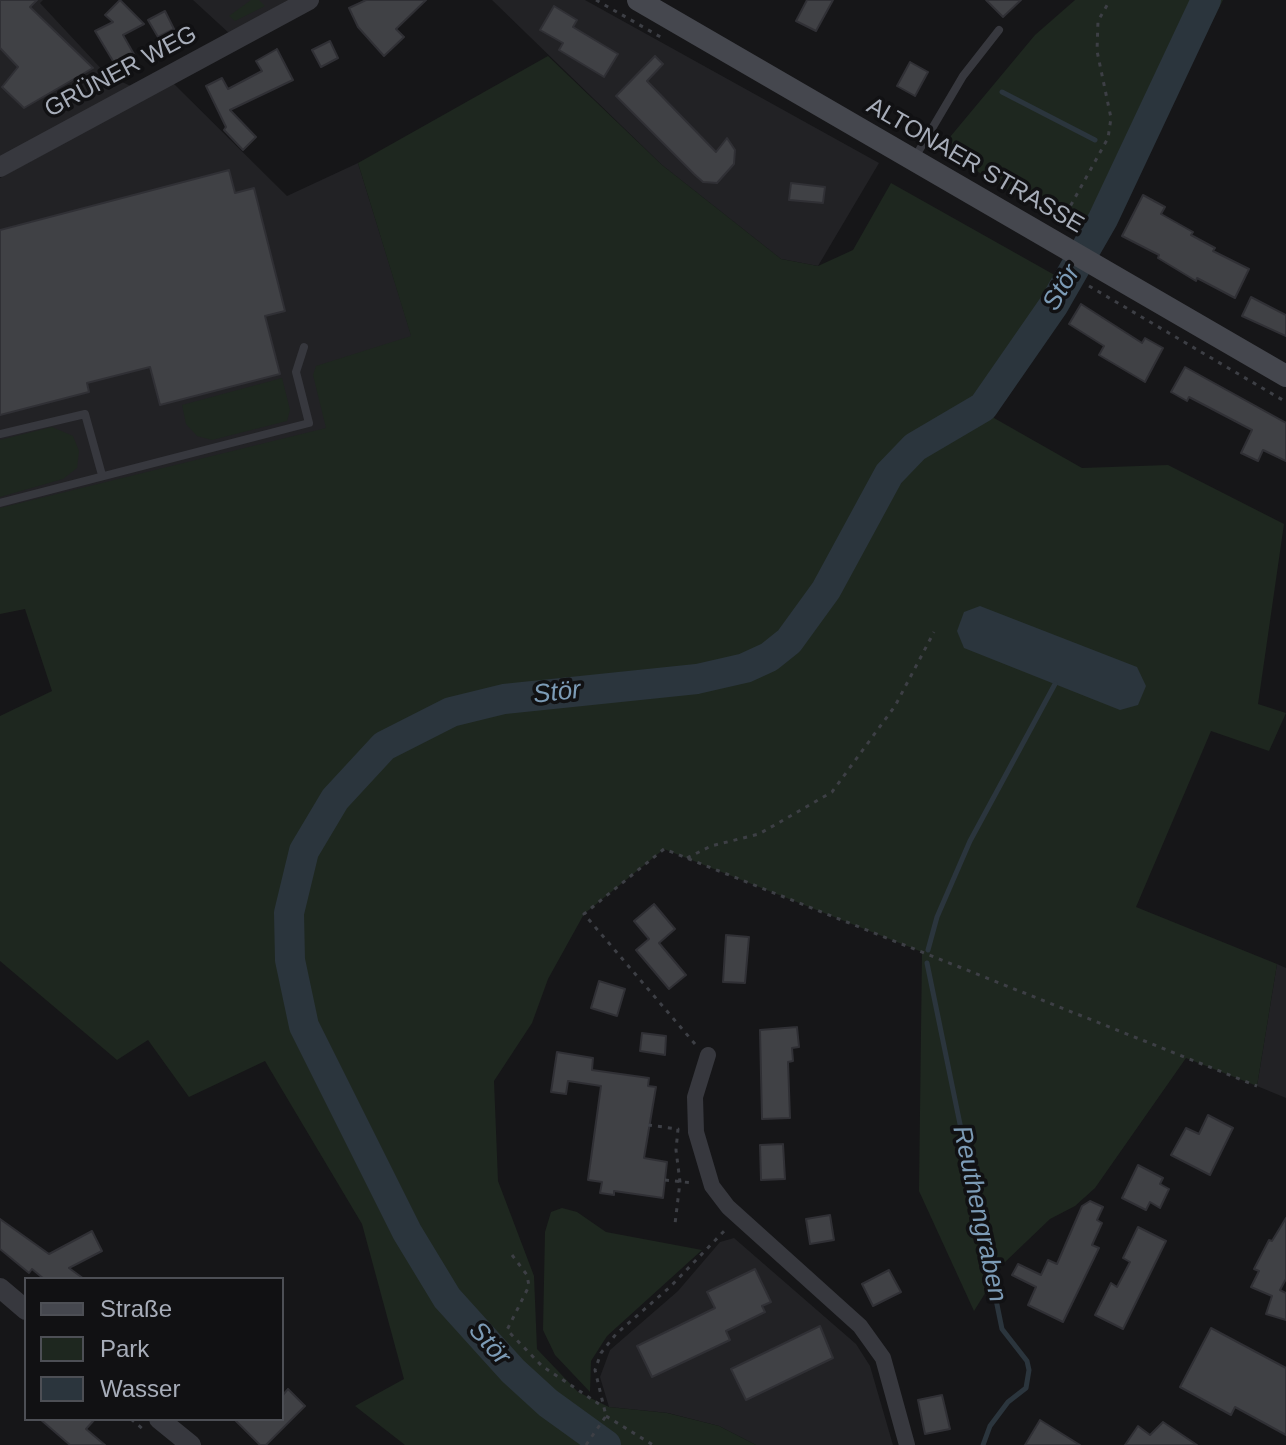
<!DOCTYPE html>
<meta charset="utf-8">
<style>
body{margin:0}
#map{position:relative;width:1286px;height:1445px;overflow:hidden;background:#161618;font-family:Arial,sans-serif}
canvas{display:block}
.legend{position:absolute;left:24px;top:1277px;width:260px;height:144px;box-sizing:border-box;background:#111113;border:2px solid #4d4f55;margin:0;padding:10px 14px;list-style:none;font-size:24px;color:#a7adb9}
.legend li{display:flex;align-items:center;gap:16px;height:40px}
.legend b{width:40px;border:2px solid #4d4f55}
</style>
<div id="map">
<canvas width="1286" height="1445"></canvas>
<ul class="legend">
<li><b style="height:10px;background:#45474e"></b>Straße</li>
<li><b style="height:22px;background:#1e271f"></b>Park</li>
<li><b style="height:22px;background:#2b353d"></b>Wasser</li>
</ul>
</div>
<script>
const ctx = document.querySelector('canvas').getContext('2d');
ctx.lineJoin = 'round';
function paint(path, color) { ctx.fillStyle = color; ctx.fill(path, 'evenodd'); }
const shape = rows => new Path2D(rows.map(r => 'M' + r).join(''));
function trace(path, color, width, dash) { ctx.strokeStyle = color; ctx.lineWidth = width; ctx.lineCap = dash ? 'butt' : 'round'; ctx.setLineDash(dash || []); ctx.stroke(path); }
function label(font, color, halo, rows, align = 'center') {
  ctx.font = font + ' Arial,sans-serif'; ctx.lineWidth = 7; ctx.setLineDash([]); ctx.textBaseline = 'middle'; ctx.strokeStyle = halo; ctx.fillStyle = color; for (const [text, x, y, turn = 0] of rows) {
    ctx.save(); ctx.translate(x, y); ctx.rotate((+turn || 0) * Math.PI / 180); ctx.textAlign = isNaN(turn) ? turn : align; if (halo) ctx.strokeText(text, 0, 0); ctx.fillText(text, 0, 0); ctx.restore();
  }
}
paint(shape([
 [0,0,43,0,40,3,107,75,135,88,0,161],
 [193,0,288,0,230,34],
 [492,0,585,0,879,163,818,266,781,259,662,165],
 [173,83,287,196,358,163,413,341,347,443,0,551,0,178],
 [1277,964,1286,968,1286,1098,1257,1086],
 [734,1238,856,1344,870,1366,893,1445,756,1445,719,1426,668,1413,609,1407,600,1377,610,1350,678,1291,720,1242]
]), '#222225');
paint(shape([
 [251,0,259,0,265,6,235,21,229,16],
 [1075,0,1223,0,1100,245,940,149,1035,35],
 [548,56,662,165,781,259,818,266,853,250,891,183,1067,282,983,407,994,418,1082,468,1168,465,1284,524,1258,704,1286,713,1269,751,1211,731,1136,907,1277,964,1257,1086,1186,1058,1095,1188,1075,1206,1050,1219,1004,1263,974,1311,919,1191,922,952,664,849,584,914,548,979,532,1023,494,1081,498,1181,534,1276,537,1349,578,1392,609,1407,667,1413,719,1426,756,1445,405,1445,355,1406,404,1379,362,1224,265,1061,189,1097,148,1040,117,1060,0,961,0,716,52,691,25,609,0,614,0,508,326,428,313,375,316,366,411,336,358,163],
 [282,378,290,410,287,421,212,440,197,436,186,424,182,405],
 [52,427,73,436,79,451,77,468,63,479,0,497,0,440],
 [562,1208,577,1212,606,1232,702,1250,607,1336,591,1361,590,1392,555,1355,543,1330,545,1232,551,1212]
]), '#1e271f');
paint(shape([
 [980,606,1137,667,1146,686,1138,705,1120,710,964,648,957,631,964,612]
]), '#2b353d');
trace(shape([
 [1002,92,1095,140],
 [928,950,937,917,970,841,1055,684],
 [927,963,1002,1329,1027,1361,1029,1370,1026,1388,1008,1402,990,1426,983,1445]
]), '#2b353d', 5);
trace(shape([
 [606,1445,548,1403,513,1371,447,1298,407,1232,304,1026,290,960,289,913,304,851,335,799,384,746,451,712,504,699,697,679,745,668,769,657,789,641,826,590,889,474,915,447,983,407,1053,306,1103,219,1206,0]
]), '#2b353d', 30);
const building = shape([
 [0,0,37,0,30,7,93,68,24,108,2,87,18,67,0,48,0,0],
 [120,0,144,24,123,35,135,56,116,66,95,31,113,22,105,15,120,0],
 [366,0,426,0,396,29,404,37,384,56,358,27,349,8,366,0],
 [807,0,833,0,816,31,796,21,807,0],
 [986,0,1021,0,1003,17,986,0],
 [554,6,577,20,573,27,618,54,604,77,559,50,563,43,540,30,554,6],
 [165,11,174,29,158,37,148,20,165,11],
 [330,41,338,58,321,67,312,50,330,41],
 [277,49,293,80,230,110,256,137,243,150,224,130,226,127,206,86,222,78,228,89,262,71,256,61,277,49],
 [655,56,663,64,647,81,716,152,727,138,735,150,734,164,717,183,703,182,694,174,616,96,655,56],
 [910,62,928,72,915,96,897,86,910,62],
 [229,170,235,193,254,188,285,311,265,316,280,374,160,405,150,367,87,383,89,392,0,415,0,230,229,170],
 [791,183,825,187,823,203,789,200,791,183],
 [1143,195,1165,207,1161,214,1193,232,1191,235,1215,248,1213,251,1249,269,1235,298,1197,278,1196,281,1158,258,1159,255,1122,236,1143,195],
 [1251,297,1286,315,1286,336,1242,316,1251,297],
 [1081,304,1142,343,1145,338,1163,348,1145,382,1099,355,1104,346,1069,324,1081,304],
 [1185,367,1286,423,1286,461,1263,450,1258,461,1241,453,1252,430,1189,397,1187,401,1171,392,1185,367],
 [654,904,675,929,659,943,686,975,669,989,636,950,649,939,634,921,654,904],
 [726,935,749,937,745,983,723,982,726,935],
 [599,981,625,989,617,1016,591,1008,599,981],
 [797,1027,799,1047,792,1048,793,1061,788,1062,790,1118,762,1119,760,1030,797,1027],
 [642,1033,666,1036,665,1055,640,1051,642,1033],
 [557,1052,593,1058,592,1070,649,1078,648,1086,656,1087,644,1158,667,1162,663,1198,614,1191,614,1195,600,1193,602,1182,588,1180,601,1086,568,1081,566,1094,551,1092,557,1052],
 [1208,1115,1233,1128,1210,1175,1171,1155,1186,1128,1199,1134,1208,1115],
 [783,1144,785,1179,761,1180,760,1145,783,1144],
 [1138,1165,1163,1178,1160,1184,1169,1189,1160,1208,1150,1202,1146,1210,1122,1198,1138,1165],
 [1090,1201,1103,1207,1097,1220,1102,1223,1092,1245,1099,1248,1063,1322,1028,1305,1036,1287,1012,1275,1018,1264,1041,1275,1048,1260,1057,1264,1082,1206,1090,1201],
 [830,1215,834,1240,810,1244,806,1219,830,1215],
 [1286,1218,1286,1279,1280,1290,1286,1293,1286,1320,1266,1314,1272,1296,1251,1287,1259,1271,1254,1269,1269,1240,1272,1241,1286,1218],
 [0,1219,49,1254,92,1231,102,1251,69,1268,84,1279,44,1279,32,1269,29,1273,0,1249,0,1219],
 [1138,1227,1166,1241,1123,1329,1095,1315,1111,1283,1117,1287,1130,1262,1123,1258,1138,1227],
 [755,1269,771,1302,762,1306,765,1312,726,1331,730,1340,652,1377,637,1346,715,1308,707,1292,755,1269],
 [889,1270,901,1292,873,1306,862,1284,889,1270],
 [820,1326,833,1358,746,1400,731,1369,820,1326],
 [1211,1328,1286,1368,1286,1435,1235,1407,1231,1415,1180,1387,1211,1328],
 [288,1389,305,1406,266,1445,260,1445,234,1419,282,1419,282,1396,288,1389],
 [942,1395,950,1429,925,1434,918,1400,942,1395],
 [40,1419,95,1419,86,1429,105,1445,70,1445,40,1419],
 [1040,1420,1080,1445,1025,1445,1040,1420],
 [1163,1422,1197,1445,1125,1445,1138,1426,1150,1435,1163,1422]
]);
paint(building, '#404145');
trace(building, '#303035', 2);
trace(shape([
 [596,0,664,39],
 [1061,223,1108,138,1111,118,1097,51,1098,21,1110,0],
 [1089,286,1286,402],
 [687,858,711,846,759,834,832,792,895,706,934,632],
 [695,1044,584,914,664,849,1257,1086],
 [648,1125,678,1129,676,1150,680,1182,675,1224],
 [665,1180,693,1183],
 [512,1255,527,1275,529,1286,507,1330,542,1366,602,1406],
 [606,1416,653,1445],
 [131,1419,144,1430],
 [586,1445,606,1416,595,1370,601,1353,616,1334,670,1287,728,1227]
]), '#3d3f45', 3, [4, 6]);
trace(shape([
 [914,159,963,76,999,30],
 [0,434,85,414,102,475],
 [0,503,309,423,296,372,304,347]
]), '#37383e', 8);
trace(shape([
 [708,1055,695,1097,696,1132,712,1186,728,1207,860,1326,883,1358,907,1445]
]), '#37383e', 16);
trace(shape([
 [0,167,309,0],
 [0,1288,26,1310],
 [159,1419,191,1445]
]), '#37383e', 20);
trace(shape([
 [638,0,1286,376]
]), '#45474e', 22);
label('24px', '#a7adb9', '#111113', [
 ["GRÜNER WEG",121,72,-28],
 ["ALTONAER STRASSE",975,166,30]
]);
label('italic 26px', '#7c9bb6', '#111113', [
 ["Stör",1062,288,-59],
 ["Stör",557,693,-6],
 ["Reuthengraben",979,1214,78],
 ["Stör",489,1344,48]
]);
</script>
